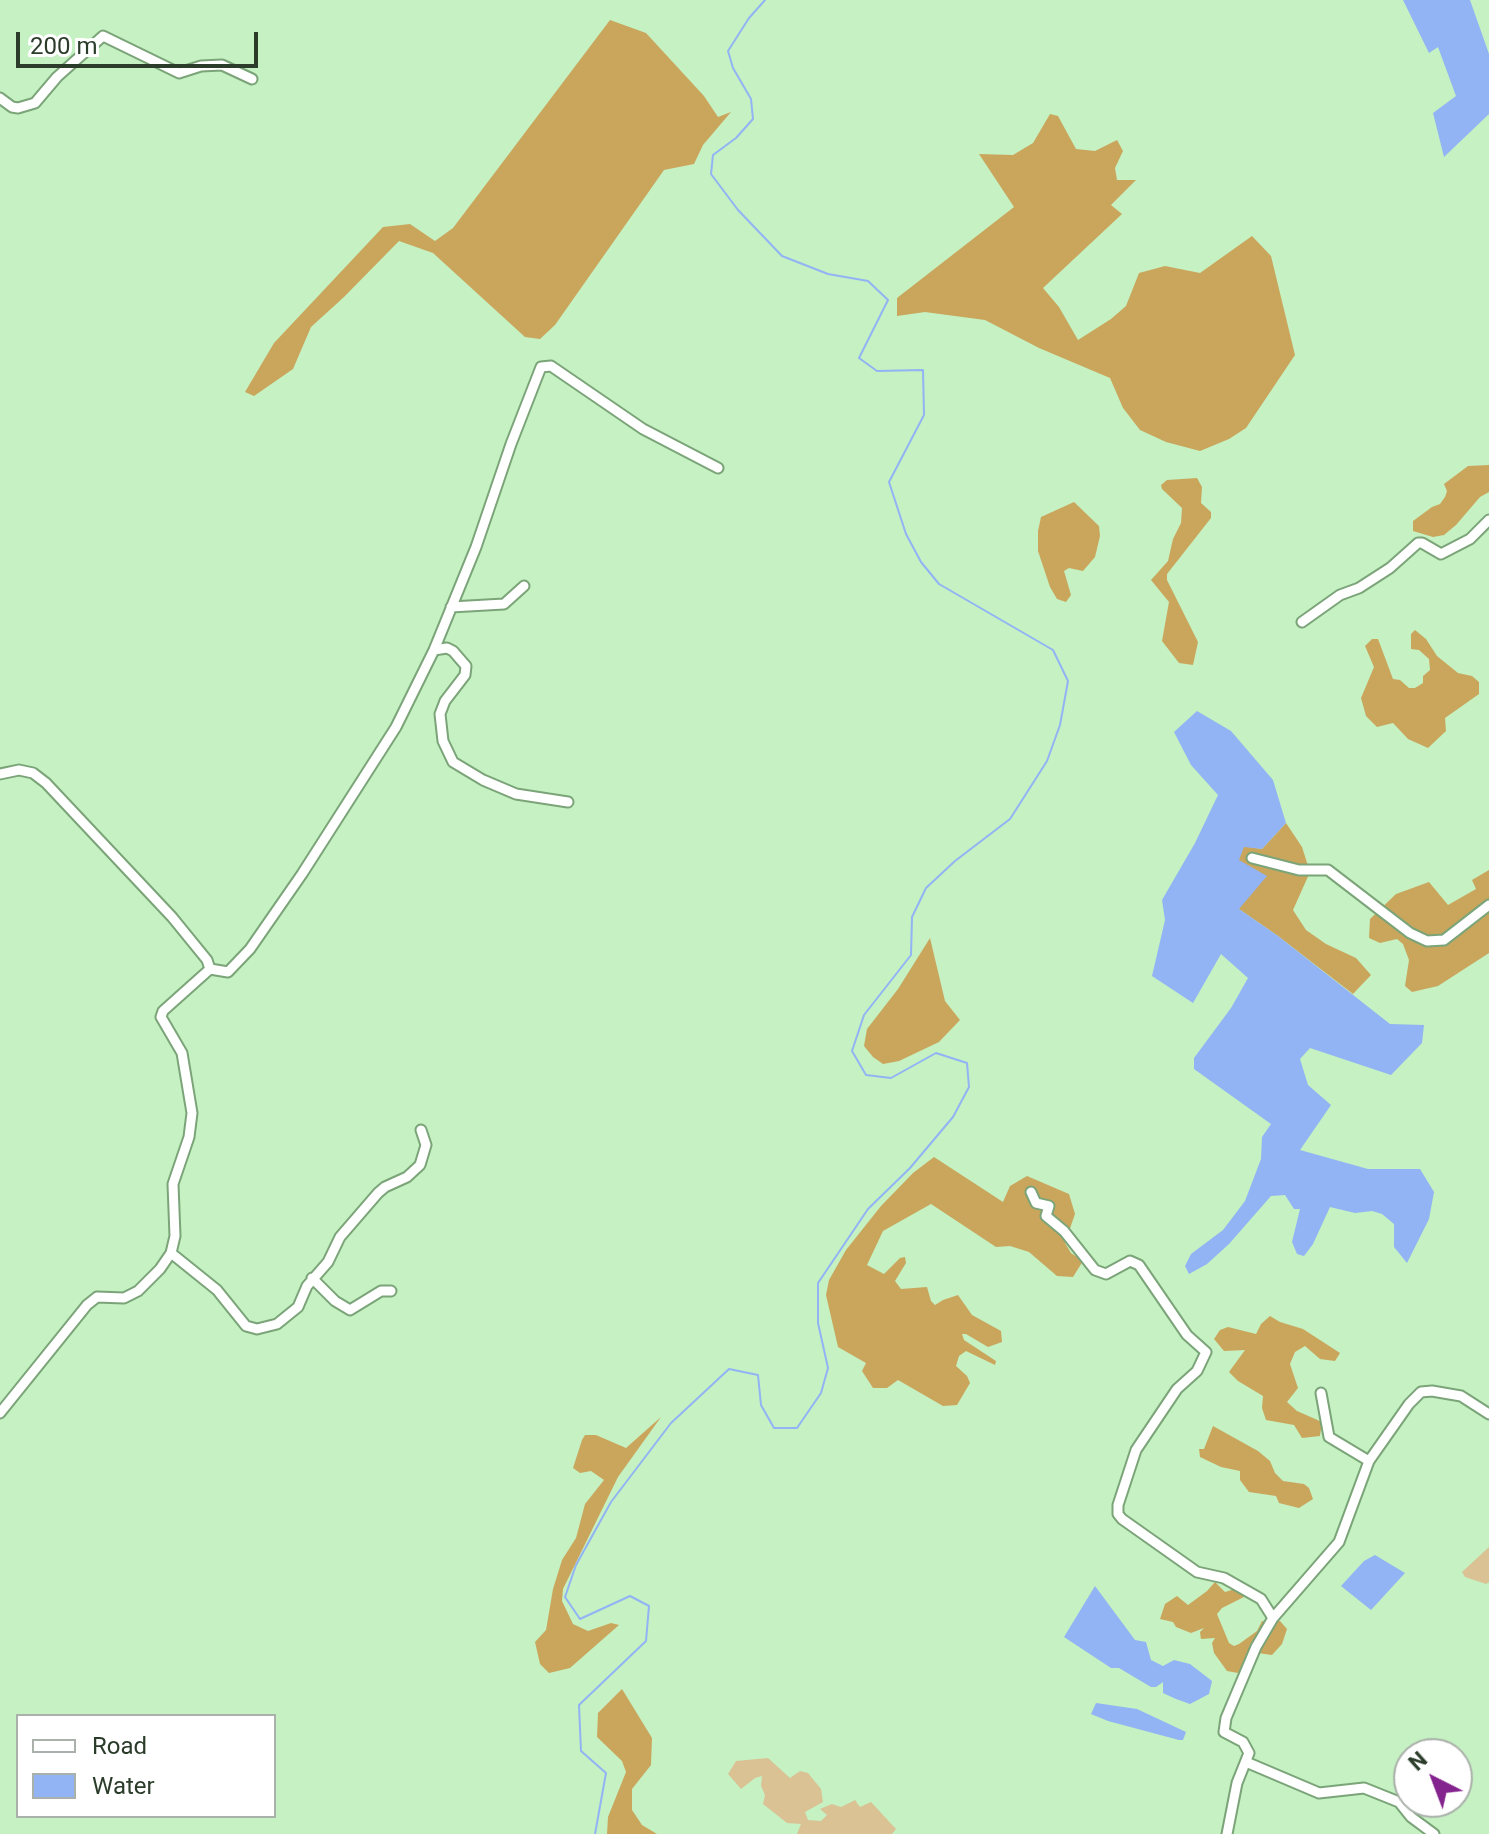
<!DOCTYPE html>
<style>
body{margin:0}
#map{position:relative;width:1489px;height:1834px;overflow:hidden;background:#c5f1c3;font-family:Roboto,sans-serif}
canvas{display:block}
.legend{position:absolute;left:16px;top:1714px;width:260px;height:104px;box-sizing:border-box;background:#fff;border:2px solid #aab1aa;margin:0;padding:10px 14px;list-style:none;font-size:24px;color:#2b3c2a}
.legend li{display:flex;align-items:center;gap:16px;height:40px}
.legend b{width:40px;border:2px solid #aab1aa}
.north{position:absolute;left:1393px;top:1738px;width:80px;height:80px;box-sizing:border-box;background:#fff;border:2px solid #aab1aa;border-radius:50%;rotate:318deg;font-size:22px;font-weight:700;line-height:32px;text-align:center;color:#2b3c2a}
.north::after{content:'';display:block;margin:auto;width:28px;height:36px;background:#84248e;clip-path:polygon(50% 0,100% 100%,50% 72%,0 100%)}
.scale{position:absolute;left:16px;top:32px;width:242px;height:36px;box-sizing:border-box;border:4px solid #2b3c2a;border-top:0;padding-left:10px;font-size:24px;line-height:28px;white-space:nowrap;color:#2b3c2a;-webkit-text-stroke:6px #fff;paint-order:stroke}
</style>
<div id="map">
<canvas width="1489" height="1834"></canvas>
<ul class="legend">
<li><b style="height:10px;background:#fff"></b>Road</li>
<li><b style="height:22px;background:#92b3f4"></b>Water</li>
</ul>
<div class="north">N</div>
<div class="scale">200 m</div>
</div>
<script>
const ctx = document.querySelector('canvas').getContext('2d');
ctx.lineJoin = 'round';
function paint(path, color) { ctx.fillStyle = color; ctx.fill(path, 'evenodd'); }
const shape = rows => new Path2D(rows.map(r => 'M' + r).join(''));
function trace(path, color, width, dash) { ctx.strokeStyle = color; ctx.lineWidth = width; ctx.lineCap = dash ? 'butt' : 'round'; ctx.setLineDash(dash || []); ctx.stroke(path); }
paint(shape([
 [1489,1547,1489,1582,1486,1584,1465,1577,1462,1572],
 [768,1758,790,1778,800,1771,808,1773,821,1789,823,1802,805,1812,808,1820,821,1821,827,1815,820,1809,832,1804,841,1807,855,1800,860,1807,871,1802,896,1829,892,1834,797,1834,801,1824,787,1823,763,1804,765,1795,761,1786,762,1776,755,1778,741,1789,728,1774,736,1761]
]), '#dac295');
paint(shape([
 [610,20,646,33,704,96,718,117,731,112,703,145,694,164,664,170,555,325,540,339,525,337,433,253,399,241,344,297,311,327,293,369,254,396,245,392,274,343,383,227,410,224,435,241,453,228],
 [1050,114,1058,116,1076,149,1095,151,1117,140,1123,151,1115,168,1117,180,1136,180,1111,205,1122,214,1043,288,1059,307,1078,340,1111,319,1126,306,1139,273,1165,266,1200,273,1252,236,1271,256,1295,355,1246,428,1229,439,1200,451,1166,442,1140,430,1123,408,1110,378,1039,348,985,320,925,312,897,316,897,298,1014,207,979,154,1013,155,1033,143],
 [1489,465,1489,492,1480,497,1456,525,1444,535,1433,537,1413,531,1413,521,1432,507,1440,504,1445,497,1447,491,1444,484,1468,466],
 [1197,478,1202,487,1201,503,1211,512,1211,518,1167,574,1167,580,1198,642,1193,665,1179,663,1162,641,1169,602,1151,580,1168,561,1173,539,1181,523,1182,508,1162,489,1161,485,1167,480],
 [1074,502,1099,526,1100,536,1095,557,1083,571,1069,568,1064,571,1071,595,1066,602,1057,599,1050,587,1038,551,1038,531,1041,517],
 [1415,630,1426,639,1437,656,1458,673,1472,676,1479,682,1479,694,1445,718,1446,731,1428,748,1408,739,1393,723,1377,727,1366,716,1361,698,1374,667,1365,646,1372,639,1378,639,1393,679,1400,680,1409,688,1415,688,1423,683,1423,676,1430,670,1429,659,1419,650,1411,649,1411,634],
 [1286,823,1302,847,1310,872,1293,910,1306,930,1326,944,1356,958,1371,975,1353,994,1278,936,1239,909,1238,860,1244,846,1262,849],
 [1489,870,1489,953,1438,986,1412,992,1405,986,1409,960,1403,944,1397,939,1380,943,1369,938,1370,919,1396,894,1429,882,1448,905,1476,889,1472,880],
 [930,938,945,1001,960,1020,939,1042,899,1061,883,1064,873,1057,864,1046,867,1029,898,989],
 [934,1157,1003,1202,1010,1186,1027,1176,1069,1194,1075,1214,1065,1243,1071,1253,1083,1261,1073,1277,1057,1276,1029,1252,1010,1246,996,1247,931,1204,883,1231,867,1265,884,1274,900,1258,905,1257,906,1263,895,1281,901,1289,927,1287,931,1301,935,1305,943,1300,958,1295,972,1315,1001,1331,1002,1342,988,1347,966,1334,962,1334,964,1340,996,1361,995,1365,966,1351,959,1356,956,1366,967,1376,970,1383,957,1405,943,1406,898,1380,887,1388,873,1388,862,1371,866,1363,838,1347,826,1295,829,1280,846,1250,881,1206,913,1173],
 [1270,1316,1280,1322,1303,1329,1340,1353,1335,1361,1320,1359,1305,1346,1295,1352,1290,1364,1298,1388,1287,1402,1297,1411,1322,1422,1320,1436,1302,1438,1294,1425,1266,1420,1262,1408,1263,1396,1238,1381,1229,1372,1245,1350,1224,1351,1214,1339,1220,1330,1228,1327,1256,1334,1261,1324],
 [661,1417,618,1477,563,1589,562,1601,573,1624,588,1631,611,1623,619,1625,570,1668,549,1673,540,1664,535,1642,546,1630,553,1589,562,1560,576,1538,585,1504,604,1480,591,1471,580,1473,573,1468,582,1440,585,1435,596,1435,626,1448],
 [1213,1426,1258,1451,1270,1461,1275,1473,1283,1481,1304,1484,1309,1488,1313,1499,1299,1508,1279,1503,1276,1496,1249,1492,1240,1480,1240,1471,1221,1467,1200,1457,1199,1449,1204,1449],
 [1215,1582,1225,1592,1235,1589,1244,1597,1222,1608,1217,1614,1229,1643,1234,1646,1239,1644,1257,1631,1262,1621,1280,1621,1287,1629,1282,1644,1272,1655,1258,1653,1246,1660,1238,1673,1227,1671,1214,1653,1212,1643,1215,1638,1201,1639,1200,1632,1204,1628,1191,1633,1176,1627,1173,1622,1160,1619,1165,1604,1177,1596,1188,1605,1207,1591],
 [622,1689,652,1738,651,1765,632,1789,632,1810,642,1825,657,1834,607,1834,608,1817,626,1772,622,1761,597,1737,598,1713]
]), '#caa65c');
paint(shape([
 [1403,0,1470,0,1489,54,1489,114,1444,157,1433,113,1456,96,1438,47,1429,53],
 [1197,711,1231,731,1273,780,1286,823,1262,849,1244,847,1239,860,1267,876,1239,909,1278,936,1390,1024,1424,1025,1422,1043,1391,1075,1310,1048,1300,1059,1308,1085,1331,1105,1300,1150,1368,1169,1420,1169,1434,1192,1429,1219,1407,1263,1394,1247,1394,1224,1382,1214,1372,1211,1355,1213,1330,1207,1313,1244,1304,1256,1297,1254,1292,1242,1300,1209,1294,1209,1285,1195,1271,1196,1229,1244,1207,1264,1189,1274,1185,1266,1191,1254,1223,1230,1245,1201,1261,1159,1262,1137,1271,1124,1194,1069,1194,1058,1231,1008,1248,978,1221,954,1193,1003,1152,976,1165,920,1162,900,1195,843,1218,795,1191,765,1174,732],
 [1375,1555,1405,1573,1371,1610,1341,1586,1364,1561],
 [1095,1586,1135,1640,1146,1642,1151,1660,1163,1666,1174,1660,1190,1664,1212,1681,1209,1694,1190,1704,1176,1699,1163,1693,1163,1682,1156,1687,1151,1687,1119,1668,1111,1668,1064,1637],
 [1096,1703,1137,1709,1186,1732,1183,1740,1179,1740,1108,1721,1091,1714]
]), '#92b3f4');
trace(shape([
 [595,1834,606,1773,581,1751,579,1705,646,1641,649,1606,630,1596,580,1619,565,1597,576,1565,611,1502,671,1423,729,1369,758,1375,761,1405,774,1428,797,1428,821,1393,828,1368,818,1323,818,1283,868,1209,910,1168,953,1117,969,1087,967,1063,936,1053,891,1078,866,1075,852,1051,864,1015,911,955,912,917,926,888,955,861,1010,819,1047,761,1060,725,1068,681,1053,650,939,584,921,562,906,534,889,482,924,415,923,370,877,371,859,358,888,300,868,281,828,274,782,256,738,210,711,174,713,155,736,138,753,119,751,99,733,68,728,51,749,18,765,0]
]), '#92b3f4', 2);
const minor = shape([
 [0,98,12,107,18,108,35,103,57,77,103,36,179,73,201,66,222,65,252,79],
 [451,607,504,604,524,586],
 [1302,622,1340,595,1359,588,1390,568,1418,543,1422,543,1441,554,1470,539,1489,520],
 [434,650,447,648,453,651,466,666,465,675,445,701,440,714,443,741,453,762,483,780,516,794,568,802],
 [0,774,19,770,33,773,46,783,172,917,207,960,210,969],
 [1252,858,1299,870,1328,870,1410,933,1427,941,1444,940,1489,905],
 [1031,1192,1036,1203,1049,1206,1046,1216,1064,1231,1095,1270,1106,1274,1130,1261,1139,1265,1187,1335,1206,1352,1197,1371,1177,1389,1136,1450,1118,1505,1118,1514,1122,1519,1197,1572,1224,1578,1261,1599,1273,1618],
 [171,1253,217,1290,246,1326,257,1329,277,1324,298,1307,307,1286,328,1262,340,1237,378,1193,385,1187,407,1177,420,1165,426,1145,421,1130],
 [312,1278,335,1301,350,1310,381,1291,391,1291],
 [1321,1393,1329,1437,1369,1461],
 [0,1413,87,1305,97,1297,124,1298,138,1291,160,1269,171,1253,175,1236,173,1184,189,1137,192,1113,182,1053,161,1017,163,1011,210,969,228,972,250,949,302,874,396,727,434,650,476,547,511,444,541,367,551,366,643,429,718,468],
 [1246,1762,1319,1793,1364,1788,1399,1802,1411,1817,1434,1834],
 [1227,1834,1237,1783,1249,1753,1243,1742,1224,1732,1226,1718,1256,1647,1273,1618,1339,1542,1369,1461,1409,1404,1421,1392,1432,1391,1461,1396,1489,1414]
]);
trace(minor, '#7ba479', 13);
trace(minor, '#fff', 9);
</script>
